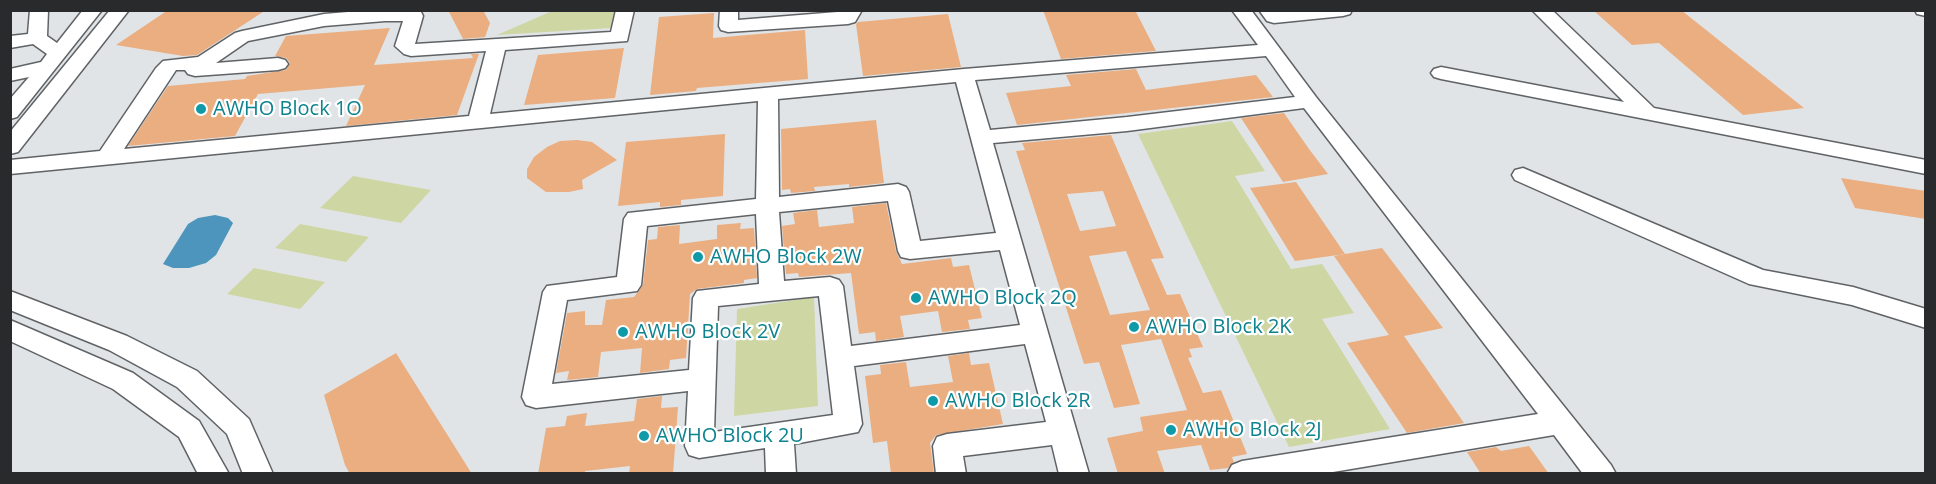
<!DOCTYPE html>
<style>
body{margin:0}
#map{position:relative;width:1936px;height:484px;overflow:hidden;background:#e1e4e7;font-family:"Open Sans",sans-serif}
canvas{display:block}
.frame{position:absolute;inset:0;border:12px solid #292a2b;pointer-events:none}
</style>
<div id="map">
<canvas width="1936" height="484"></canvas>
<div class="frame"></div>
</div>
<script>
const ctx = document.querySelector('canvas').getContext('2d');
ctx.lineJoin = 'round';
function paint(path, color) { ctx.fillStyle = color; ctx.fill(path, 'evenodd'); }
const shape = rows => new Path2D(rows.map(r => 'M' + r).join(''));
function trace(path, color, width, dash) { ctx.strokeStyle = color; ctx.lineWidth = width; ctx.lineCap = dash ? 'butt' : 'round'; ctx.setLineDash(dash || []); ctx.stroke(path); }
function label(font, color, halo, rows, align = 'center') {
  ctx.font = font + ' "Open Sans",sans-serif'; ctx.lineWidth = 4.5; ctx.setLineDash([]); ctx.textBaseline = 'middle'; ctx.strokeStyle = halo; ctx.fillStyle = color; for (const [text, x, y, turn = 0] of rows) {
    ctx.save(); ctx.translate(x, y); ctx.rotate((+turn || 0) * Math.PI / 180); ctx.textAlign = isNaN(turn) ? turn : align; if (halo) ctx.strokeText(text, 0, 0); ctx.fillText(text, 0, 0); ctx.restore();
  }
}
paint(shape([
 [552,11,617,11,612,28,497,35],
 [1232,121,1265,171,1235,176,1291,269,1322,264,1354,313,1322,319,1390,429,1289,447,1138,134],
 [353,176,431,190,401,223,320,208],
 [300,224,369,237,346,262,275,248],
 [254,268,325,282,300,309,227,294],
 [814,297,818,406,734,416,737,309]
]), '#ced7a3');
paint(shape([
 [215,215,228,218,233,223,216,255,206,263,189,268,173,268,163,264,188,224,198,218]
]), '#4d95bc');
paint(shape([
 [168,10,266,10,197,55,183,56,116,45],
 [448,10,483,10,490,23,485,37,463,39],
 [1043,10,1135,10,1156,51,1061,59],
 [1593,10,1681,10,1804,108,1743,115,1659,43,1632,45],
 [714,13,713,38,805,30,808,79,697,88,696,91,650,95,659,17],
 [948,14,961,67,863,76,856,24,858,22],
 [390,28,374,65,473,58,471,54,479,54,457,115,346,126,365,85,258,94,235,136,128,146,168,86,245,79,247,76,286,70,290,63,286,58,275,56,286,36],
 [624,48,615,98,524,105,538,55],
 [1136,69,1146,90,1256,75,1273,97,1017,125,1006,93,1071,86,1066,75],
 [1284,113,1309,149,1328,174,1283,182,1241,118],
 [876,120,884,183,849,187,849,184,814,187,815,191,791,193,790,189,782,190,781,129],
 [725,134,723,196,681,200,681,205,660,207,660,202,618,206,626,142],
 [1111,135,1164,258,1151,259,1167,295,1180,294,1203,347,1189,349,1192,357,1188,358,1203,393,1221,390,1247,454,1232,457,1234,462,1228,468,1210,470,1201,445,1157,451,1165,474,1118,474,1107,438,1143,431,1140,417,1187,410,1161,339,1121,345,1140,404,1114,408,1099,362,1084,364,1016,151,1025,150,1022,143],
 [1103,191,1116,226,1080,231,1067,194],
 [1126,251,1150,310,1110,315,1089,256],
 [577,140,592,142,617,160,582,180,583,189,569,192,546,192,527,178,527,169,534,157,547,147,560,141],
 [1841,178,1926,191,1926,219,1855,208],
 [1296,182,1345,254,1382,248,1443,328,1404,336,1464,423,1407,433,1347,343,1389,335,1334,256,1345,254,1295,261,1250,188],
 [886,203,896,251,902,264,951,258,953,267,969,265,982,318,968,320,970,329,942,332,938,311,900,316,904,337,876,341,875,332,859,334,851,273,799,277,798,273,786,274,782,226,795,224,793,213,817,210,819,227,854,223,852,207],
 [741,223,740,229,754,228,757,278,744,280,744,283,697,289,690,294,686,358,670,360,669,369,640,373,642,348,601,352,598,377,567,380,569,371,556,373,567,313,585,311,585,325,602,325,606,300,634,297,643,285,648,240,657,239,658,227,680,225,679,244,717,239,717,225],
 [396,353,472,474,350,474,345,465,324,395],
 [969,353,971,365,989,363,1003,424,936,435,930,443,934,474,891,474,887,441,873,443,865,376,881,374,880,365,906,362,910,387,953,382,948,356],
 [662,396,661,408,678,407,673,474,629,474,630,466,585,471,585,474,538,474,546,428,565,426,567,416,587,413,585,426,634,421,637,399],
 [1529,446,1549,474,1481,474,1467,452,1496,447,1501,451]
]), '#eaae80');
const minor = shape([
 [30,10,48,10,47,36,57,43,83,10,102,10,17,117,10,119,10,99,29,77,10,81,10,69,41,62,47,54,33,44,10,48,10,36,28,34,30,10],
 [110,10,129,10,18,152,10,154,10,132,110,10],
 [372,10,421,12,423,16,415,44,611,32,616,10,634,10,627,41,505,50,490,114,964,69,1258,45,1232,10,1251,10,1316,97,1611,465,1616,474,1583,474,1554,435,1321,474,1227,474,1232,465,1242,461,1538,414,1304,108,1127,131,993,143,1089,474,1059,474,1052,445,963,456,966,474,936,474,933,446,937,437,947,434,1046,422,1025,344,854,366,862,424,858,432,794,444,796,474,766,474,765,448,699,458,689,455,685,446,688,391,536,408,526,405,522,397,543,292,547,286,617,277,624,219,628,213,756,199,758,101,10,174,10,160,100,151,156,68,163,61,198,57,235,33,242,31,324,14,372,10],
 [385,21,403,21,395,46,404,54,411,56,486,51,469,116,124,149,176,70,185,70,188,74,195,76,278,70,285,68,288,64,285,60,278,58,216,63,248,41,324,26,385,21],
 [1266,56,1295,97,1127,117,990,130,975,80,1266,56],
 [956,82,996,233,920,241,909,192,906,187,898,184,779,197,778,99,956,82],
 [888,201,898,251,901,257,910,259,1000,250,1020,325,851,346,843,286,839,280,830,277,784,281,779,212,888,201],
 [756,214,759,284,697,291,693,298,689,370,552,384,567,300,637,291,641,285,647,226,756,214],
 [819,296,833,415,714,432,718,306,819,296],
 [720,10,738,10,738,20,862,10,855,22,848,24,728,32,721,30,719,26,720,10],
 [1259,10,1279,11,1352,10,1350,14,1343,16,1274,23,1267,21,1259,10],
 [1532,10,1552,10,1654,108,1926,160,1926,174,1441,79,1434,77,1431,73,1434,69,1441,67,1624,102,1532,10],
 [1915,10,1926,10,1926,16,1917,14,1915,10],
 [1523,168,1763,270,1853,287,1926,309,1926,328,1852,305,1749,284,1515,180,1512,175,1515,170,1523,168],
 [10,291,127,336,197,371,249,419,273,474,243,474,227,434,177,387,109,350,10,310,10,291],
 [10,320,133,373,199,421,229,474,198,474,179,437,113,389,10,341,10,320]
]);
trace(minor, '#606366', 3);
paint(minor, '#fff');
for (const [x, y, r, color] of [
 [201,109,6,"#0f9aa8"],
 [698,257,6,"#0f9aa8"],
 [916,298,6,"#0f9aa8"],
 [1134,327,6,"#0f9aa8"],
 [623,332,6,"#0f9aa8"],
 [933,401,6,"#0f9aa8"],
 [1171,430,6,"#0f9aa8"],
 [644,436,6,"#0f9aa8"]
]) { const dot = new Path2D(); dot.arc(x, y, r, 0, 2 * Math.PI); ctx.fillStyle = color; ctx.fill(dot); trace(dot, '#fff', 2); }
label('20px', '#0d838f', '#fff', [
 ["AWHO Block 1O",213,109],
 ["AWHO Block 2W",710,257],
 ["AWHO Block 2Q",928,298],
 ["AWHO Block 2K",1146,327],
 ["AWHO Block 2V",635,332],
 ["AWHO Block 2R",945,401],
 ["AWHO Block 2J",1183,430],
 ["AWHO Block 2U",656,436]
], 'left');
</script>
